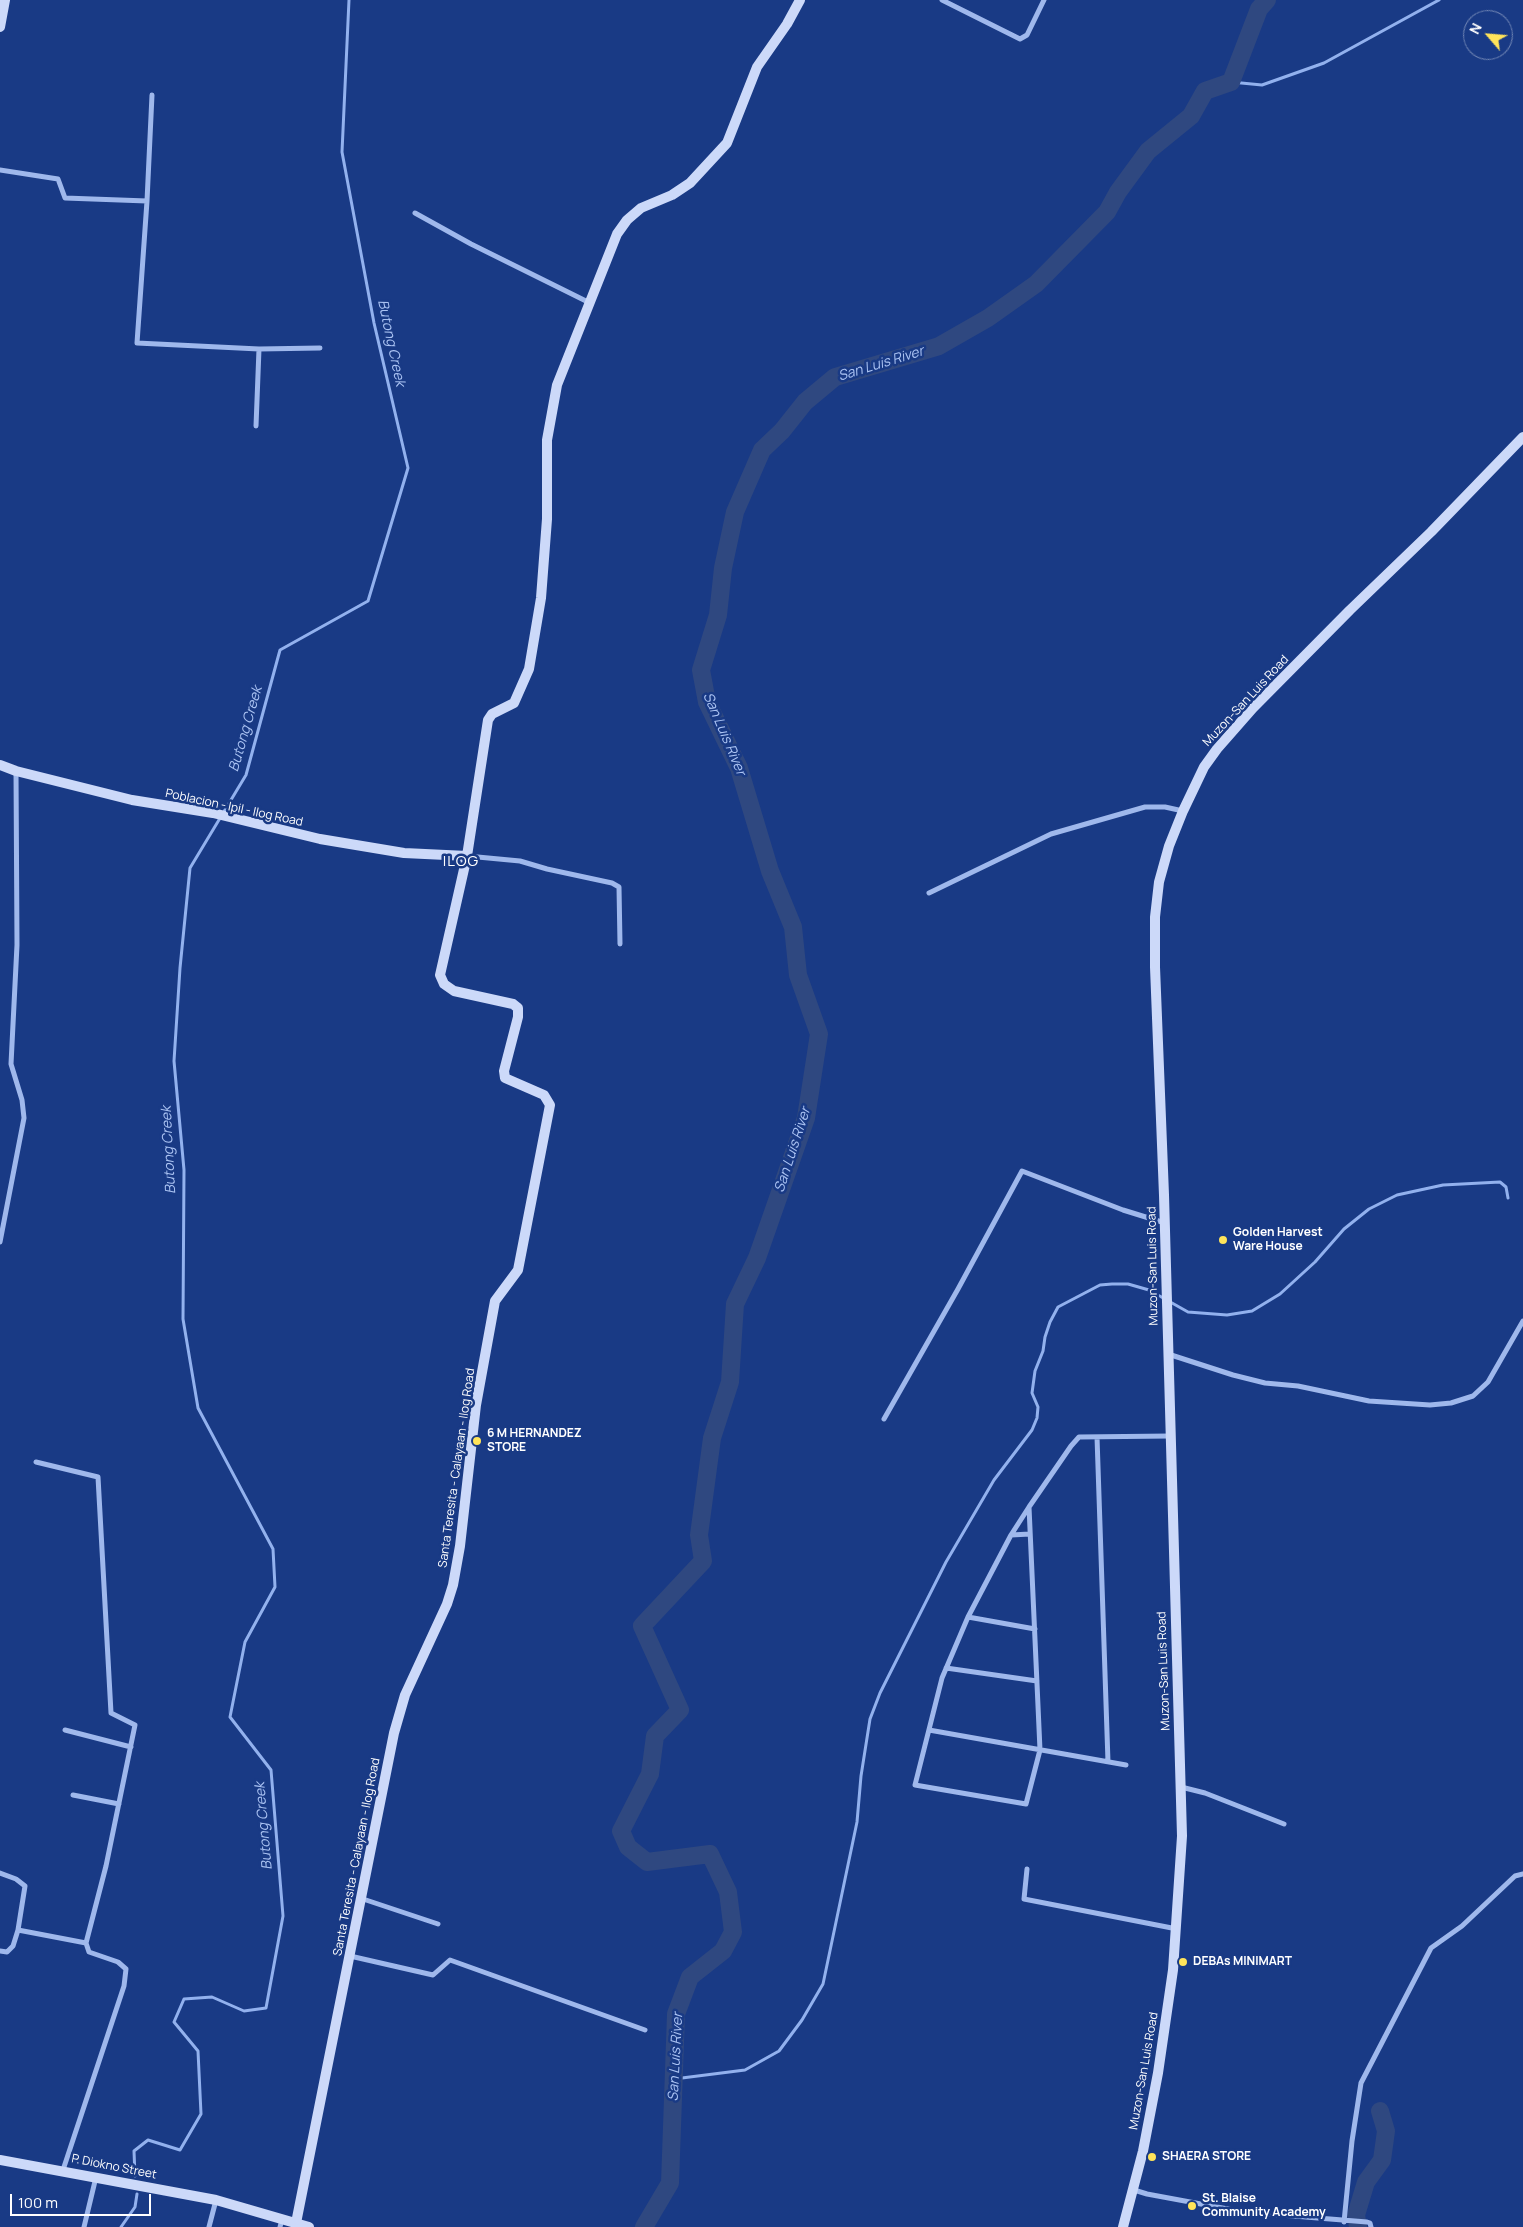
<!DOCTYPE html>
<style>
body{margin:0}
#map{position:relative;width:1523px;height:2227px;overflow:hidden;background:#193a85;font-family:Manrope,sans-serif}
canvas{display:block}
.north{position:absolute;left:1463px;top:10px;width:50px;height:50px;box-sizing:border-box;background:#193a85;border:1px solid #7589b6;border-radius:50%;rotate:297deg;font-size:14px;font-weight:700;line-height:20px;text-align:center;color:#fff}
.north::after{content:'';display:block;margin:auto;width:18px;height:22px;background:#ffe45a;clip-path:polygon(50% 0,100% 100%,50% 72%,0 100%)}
.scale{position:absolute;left:10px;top:2194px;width:141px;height:22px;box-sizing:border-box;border:2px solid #fff;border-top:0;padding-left:6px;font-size:15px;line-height:18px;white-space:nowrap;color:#fff;-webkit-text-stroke:4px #193a85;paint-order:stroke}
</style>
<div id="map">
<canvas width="1523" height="2227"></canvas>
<div class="north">N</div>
<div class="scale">100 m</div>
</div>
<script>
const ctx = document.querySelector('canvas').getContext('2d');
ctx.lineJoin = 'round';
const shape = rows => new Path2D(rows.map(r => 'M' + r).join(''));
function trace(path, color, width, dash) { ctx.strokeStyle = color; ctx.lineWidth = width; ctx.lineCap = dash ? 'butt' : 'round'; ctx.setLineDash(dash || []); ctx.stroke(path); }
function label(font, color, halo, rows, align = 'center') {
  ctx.font = font + ' Manrope,sans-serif'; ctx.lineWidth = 5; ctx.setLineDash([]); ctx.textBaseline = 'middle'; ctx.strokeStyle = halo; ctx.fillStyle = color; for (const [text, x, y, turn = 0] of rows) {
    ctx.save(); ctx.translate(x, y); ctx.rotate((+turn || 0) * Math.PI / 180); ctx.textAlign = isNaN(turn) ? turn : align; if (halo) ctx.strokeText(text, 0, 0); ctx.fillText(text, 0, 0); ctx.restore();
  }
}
trace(shape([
 [1231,82,1262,85,1324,63,1439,0],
 [674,2079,745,2070,779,2051,802,2020,823,1984,857,1822,861,1776,870,1719,880,1693,946,1562,994,1480,1032,1430,1037,1418,1038,1407,1032,1393,1035,1371,1043,1351,1045,1337,1050,1322,1058,1307,1100,1285,1112,1284,1128,1284,1149,1290,1188,1312,1227,1315,1252,1311,1280,1294,1315,1262,1344,1229,1369,1209,1397,1195,1443,1185,1500,1182,1506,1187,1508,1198],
 [135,2176,134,2151,148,2140,180,2150,201,2114,198,2051,174,2022,184,1999,212,1997,244,2011,266,2008,283,1916,271,1770,230,1717,245,1642,275,1587,273,1549,198,1408,183,1319,184,1170,174,1061,180,968,190,868,246,775,280,650,368,601,408,468,374,323,342,152,349,0],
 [121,2227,135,2207,137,2194]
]), '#92b1ee', 3);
trace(shape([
 [644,2227,670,2183,676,2014,690,1977,723,1951,733,1932,728,1892,710,1854,647,1862,628,1847,621,1831,650,1774,655,1736,680,1710,642,1626,703,1561,699,1535,712,1438,730,1382,735,1304,757,1258,806,1118,819,1034,798,975,793,927,770,871,739,768,707,702,701,670,718,615,723,568,735,512,762,450,782,431,805,402,835,377,939,346,988,318,1036,284,1107,212,1118,192,1148,151,1191,116,1205,91,1231,82,1259,9,1267,0],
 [1358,2227,1356,2215,1366,2182,1382,2160,1386,2131,1380,2111]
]), '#2f4880', 18);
trace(shape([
 [942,0,1020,39,1027,35,1044,0],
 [152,95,147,201,137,343,259,349,256,426],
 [0,170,58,179,65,198,147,201],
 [415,213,471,244,590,303],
 [259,349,320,348],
 [467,856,520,861,547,869,612,883,619,887,620,944],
 [929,893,1051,834,1145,807,1165,807,1183,811],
 [0,1242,24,1118,22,1100,11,1064,17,945,16,771],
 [1168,1354,1233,1375,1265,1383,1298,1386,1369,1401,1430,1405,1451,1403,1473,1396,1488,1382,1523,1321],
 [884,1419,958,1289,1022,1171,1123,1210,1165,1223],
 [1097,1437,1108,1762],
 [36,1462,98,1477,111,1713,135,1725,106,1866,86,1943,89,1952,118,1962,126,1969,124,1986,63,2170],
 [1029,1507,1040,1750,1026,1804,915,1785,942,1678,968,1617,1011,1535,1029,1507,1071,1446,1079,1437,1170,1436],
 [1011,1535,1030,1534],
 [968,1617,1035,1629],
 [946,1668,1037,1681],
 [65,1730,131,1747],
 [929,1730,1126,1765],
 [1181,1787,1205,1793,1284,1824],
 [73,1795,119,1804],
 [1027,1869,1024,1899,1177,1929],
 [0,1873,16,1879,25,1886,18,1930],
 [360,1898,438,1924],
 [0,1951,7,1952,13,1946,18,1930,86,1943],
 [350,1956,433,1975,450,1960,645,2030],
 [1134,2190,1147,2194,1244,2212,1367,2222,1370,2223,1371,2227],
 [1344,2222,1352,2141,1361,2083,1431,1948,1462,1926,1515,1876,1523,1874],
 [84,2227,96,2177],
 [209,2227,216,2200],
 [280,2227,282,2219]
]), '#9fb8ec', 5);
trace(shape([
 [0,27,5,0],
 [0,765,16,771,132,800,213,813,320,839,404,853,467,856],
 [0,2160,216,2200,309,2227],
 [296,2223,394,1733,405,1695,447,1604,453,1585,460,1546,476,1405,495,1301,518,1270,550,1105,544,1095,505,1078,504,1071,518,1017,518,1008,513,1004,454,991,444,984,440,975,467,856,488,720,492,714,514,703,529,669,541,598,547,519,547,440,557,385,617,234,627,220,641,208,672,195,690,183,727,143,757,67,787,24,800,0],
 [1123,2227,1143,2151,1158,2073,1173,1970,1182,1836,1164,1195,1155,967,1155,917,1159,882,1169,846,1183,811,1204,767,1217,749,1253,708,1350,610,1431,532,1523,437]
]), '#ccd9f9', 10);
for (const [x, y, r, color] of [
 [1223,1240,5,"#ffe45a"],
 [477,1441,5,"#ffe45a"],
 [1183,1962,5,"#ffe45a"],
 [1152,2157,5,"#ffe45a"],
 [1192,2206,5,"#ffe45a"]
]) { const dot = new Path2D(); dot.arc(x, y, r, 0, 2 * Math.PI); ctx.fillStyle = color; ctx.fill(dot); trace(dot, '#193a85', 2); }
label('12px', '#fff', '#193a85', [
 ["Muzon-San Luis Road",1246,701,-47],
 ["Poblacion - Ipil - Ilog Road",234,808,12],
 ["Muzon-San Luis Road",1153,1266,-91],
 ["Santa Teresita - Calayaan - Ilog Road",457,1468,-82],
 ["Muzon-San Luis Road",1164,1671,-92],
 ["Santa Teresita - Calayaan - Ilog Road",357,1857,-79],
 ["Muzon-San Luis Road",1144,2071,-80],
 ["P. Diokno Street",114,2167,11]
]);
label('bold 12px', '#fff', '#193a85', [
 ["Golden Harvest",1233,1233],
 ["Ware House",1233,1247],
 ["6 M HERNANDEZ",487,1434],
 ["STORE",487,1448],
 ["DEBAs MINIMART",1193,1962],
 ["SHAERA STORE",1162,2157],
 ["St. Blaise",1202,2199],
 ["Community Academy",1202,2213]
], 'left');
label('italic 14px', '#abc3f3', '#193a85', [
 ["Butong Creek",391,343,78],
 ["San Luis River",881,364,-17],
 ["Butong Creek",246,729,-74],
 ["San Luis River",724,734,67],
 ["Butong Creek",169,1150,-93],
 ["San Luis River",793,1150,-72],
 ["Butong Creek",264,1826,-95],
 ["San Luis River",676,2057,-87]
]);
ctx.letterSpacing = '1px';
label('15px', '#fff', '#193a85', [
 ["ILOG",461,862]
]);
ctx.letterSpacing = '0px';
</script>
